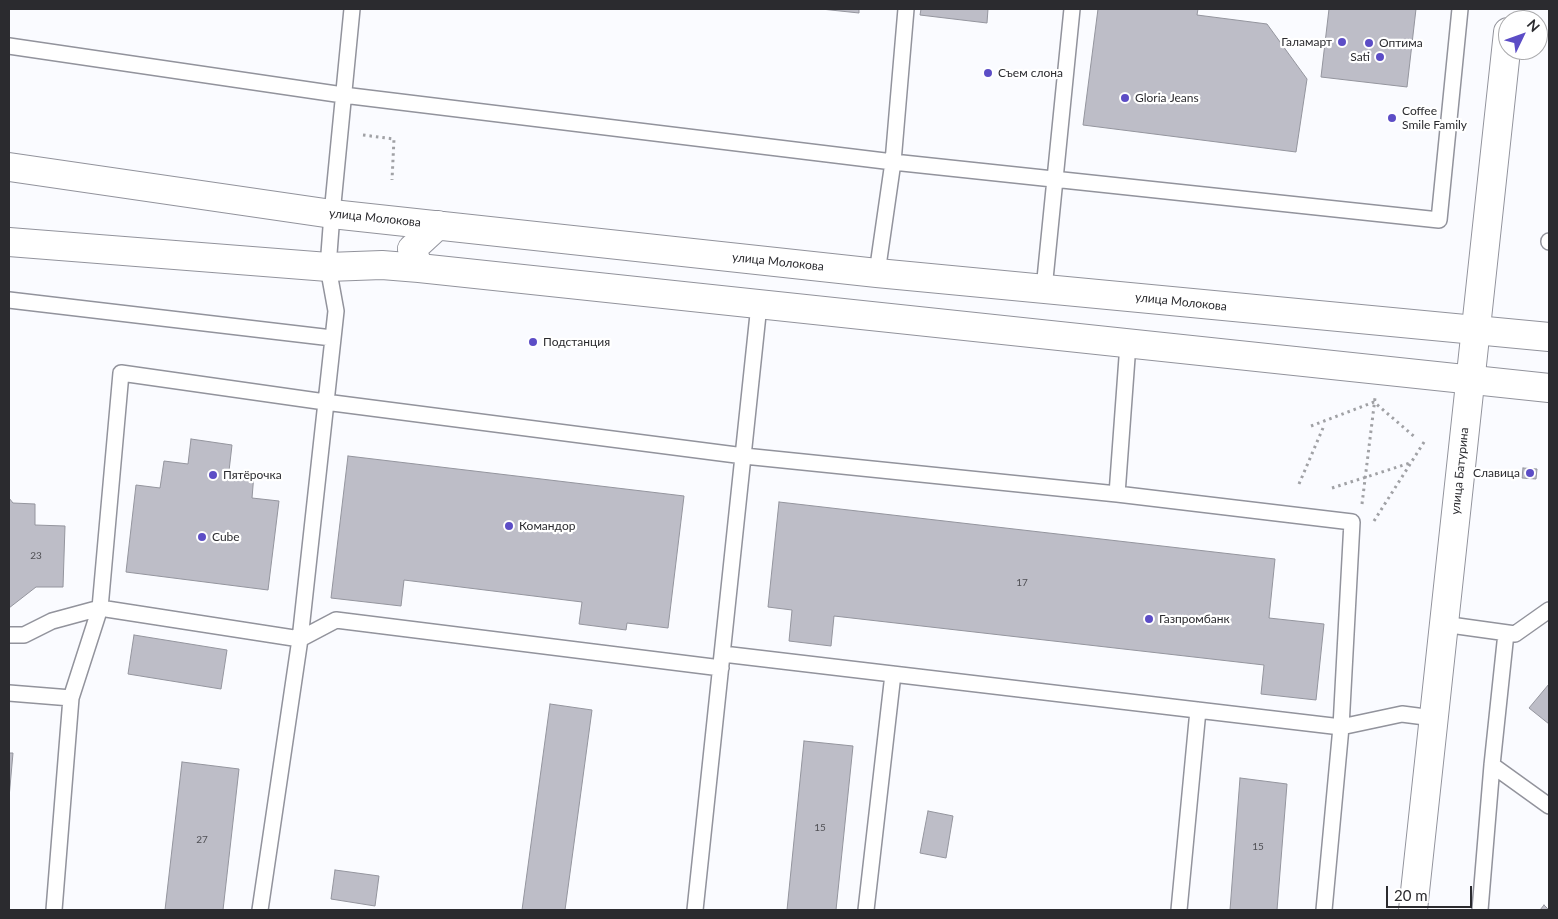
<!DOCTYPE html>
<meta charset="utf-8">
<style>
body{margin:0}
#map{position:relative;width:1558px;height:919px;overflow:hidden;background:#fafbff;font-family:Lato,sans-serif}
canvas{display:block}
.frame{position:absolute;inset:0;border:10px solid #2b2b2f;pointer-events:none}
.north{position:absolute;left:1498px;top:10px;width:50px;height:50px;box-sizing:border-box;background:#fff;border:1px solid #aaaaac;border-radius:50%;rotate:48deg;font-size:14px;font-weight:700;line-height:20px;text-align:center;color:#2b2b2f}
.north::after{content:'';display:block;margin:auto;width:18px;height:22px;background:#5c4dc6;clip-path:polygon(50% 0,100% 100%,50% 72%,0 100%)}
.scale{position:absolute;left:1386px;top:886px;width:86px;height:22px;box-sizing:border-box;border:2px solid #2b2b2f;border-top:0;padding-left:6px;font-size:15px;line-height:18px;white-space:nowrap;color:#2b2b2f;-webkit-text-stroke:4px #fff;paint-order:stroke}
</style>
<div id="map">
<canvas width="1558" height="919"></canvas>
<div class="frame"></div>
<div class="north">N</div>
<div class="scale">20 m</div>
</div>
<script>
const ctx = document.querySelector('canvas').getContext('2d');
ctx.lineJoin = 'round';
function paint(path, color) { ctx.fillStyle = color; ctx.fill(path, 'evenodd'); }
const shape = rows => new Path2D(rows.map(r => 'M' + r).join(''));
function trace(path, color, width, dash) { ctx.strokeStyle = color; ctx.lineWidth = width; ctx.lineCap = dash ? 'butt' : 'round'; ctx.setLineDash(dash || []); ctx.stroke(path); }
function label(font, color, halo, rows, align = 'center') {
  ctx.font = font + ' Lato,sans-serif'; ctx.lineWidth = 4.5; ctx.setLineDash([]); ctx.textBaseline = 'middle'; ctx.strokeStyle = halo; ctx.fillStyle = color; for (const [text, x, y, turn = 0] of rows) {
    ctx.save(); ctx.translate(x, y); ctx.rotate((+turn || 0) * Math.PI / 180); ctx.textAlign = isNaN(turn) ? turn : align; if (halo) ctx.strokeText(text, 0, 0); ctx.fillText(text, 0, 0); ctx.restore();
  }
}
const building = shape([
 [821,9,859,9,859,13,821,9],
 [921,9,988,9,987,23,920,15,921,9],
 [1098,9,1198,9,1197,15,1267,24,1307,79,1296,152,1083,125,1098,9],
 [1329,9,1416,9,1407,87,1321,77,1329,9],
 [191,439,232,445,229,471,254,474,252,498,279,501,268,590,126,572,136,485,160,488,164,461,188,464,191,439],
 [348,456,684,496,668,628,627,623,626,630,579,624,582,602,404,580,401,606,331,598,348,456],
 [1523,468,1537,469,1536,479,1522,478,1523,468],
 [9,498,13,503,35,504,35,525,65,526,63,587,36,587,9,608,9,498],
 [779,502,1275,559,1269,618,1324,624,1316,700,1261,694,1264,665,834,616,831,646,789,641,792,610,768,607,779,502],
 [134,635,227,650,221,689,128,674,134,635],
 [1549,684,1549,724,1529,708,1549,684],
 [550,704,592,710,565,910,522,910,550,704],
 [804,741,853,746,836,910,787,910,804,741],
 [9,753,13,753,9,798,9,753],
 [182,762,239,769,223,910,165,910,182,762],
 [1240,778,1287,784,1277,910,1230,910,1240,778],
 [928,811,953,816,946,858,920,853,928,811],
 [335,870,379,876,375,906,331,899,335,870],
 [1544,905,1549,910,1540,910,1544,905]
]);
paint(building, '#bdbdc7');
trace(building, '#94959e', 1);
const service = shape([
 [9,46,343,95,893,162,1439,220,1460,9],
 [1549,241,1549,242],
 [877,273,893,162,906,9],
 [1044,289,1072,9],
 [9,300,332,338],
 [1117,494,1128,344],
 [1443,624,1515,634,1549,610],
 [9,635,24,635,52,621,100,608,300,639,336,620,721,668],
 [723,654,1341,727,1402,714,1433,718],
 [9,693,71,698],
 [1492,765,1549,806],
 [54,910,71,698,100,608,121,373,325,402,744,456,1117,494,1352,522,1341,727,1324,910],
 [260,910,300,639,336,311,328,267,332,214,352,9],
 [695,910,759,305],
 [866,910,893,674],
 [1179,910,1198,710],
 [1480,910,1492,765,1506,633]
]);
const tertiary = shape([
 [1413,910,1508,32]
]);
const secondary = shape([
 [9,167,332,214,877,273,1549,337],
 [9,242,328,267,382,265,419,268,1549,388],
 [419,268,412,249,438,225]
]);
trace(service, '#92939c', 18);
trace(tertiary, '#92939c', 30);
trace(secondary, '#92939c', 30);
trace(shape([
 [363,135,394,139,392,180],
 [1311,426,1374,402,1416,438],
 [1299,484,1323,428],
 [1332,488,1410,463],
 [1362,504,1375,398],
 [1374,521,1426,439]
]), '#a0a1a5', 3, [2.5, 4]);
trace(service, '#fff', 15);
trace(tertiary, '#fff', 28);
trace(secondary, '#fff', 28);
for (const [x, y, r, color] of [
 [1342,42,5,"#5c4dc6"],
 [1369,43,5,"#5c4dc6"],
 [1380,57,5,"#5c4dc6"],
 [988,73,5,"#5c4dc6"],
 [1125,98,5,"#5c4dc6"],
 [1392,118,5,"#5c4dc6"],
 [533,342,5,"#5c4dc6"],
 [1530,473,5,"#5c4dc6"],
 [213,475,5,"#5c4dc6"],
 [509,526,5,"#5c4dc6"],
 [202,537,5,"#5c4dc6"],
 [1149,619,5,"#5c4dc6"]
]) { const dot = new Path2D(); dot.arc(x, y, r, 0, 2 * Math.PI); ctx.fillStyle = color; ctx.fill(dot); trace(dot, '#fff', 2); }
label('10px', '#505055', null, [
 ["23",36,556],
 ["17",1022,583],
 ["15",820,828],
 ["27",202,840],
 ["15",1258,847]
]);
label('12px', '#2b2b2f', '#fff', [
 ["Галамарт",1332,42,"right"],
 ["Оптима",1379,43],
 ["Sati",1370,57,"right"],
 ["Съем слона",998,73],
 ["Gloria Jeans",1135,98],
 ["Coffee",1402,111],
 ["Smile Family",1402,125],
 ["Подстанция",543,342],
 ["Славица",1520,473,"right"],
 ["Пятёрочка",223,475],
 ["Командор",519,526],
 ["Cube",212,537],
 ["Газпромбанк",1159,619]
], 'left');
label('12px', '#2b2b2f', '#fff', [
 ["улица Молокова",375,218,6],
 ["улица Молокова",778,262,6],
 ["улица Молокова",1181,302,6],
 ["улица Батурина",1460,471,-84]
]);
</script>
